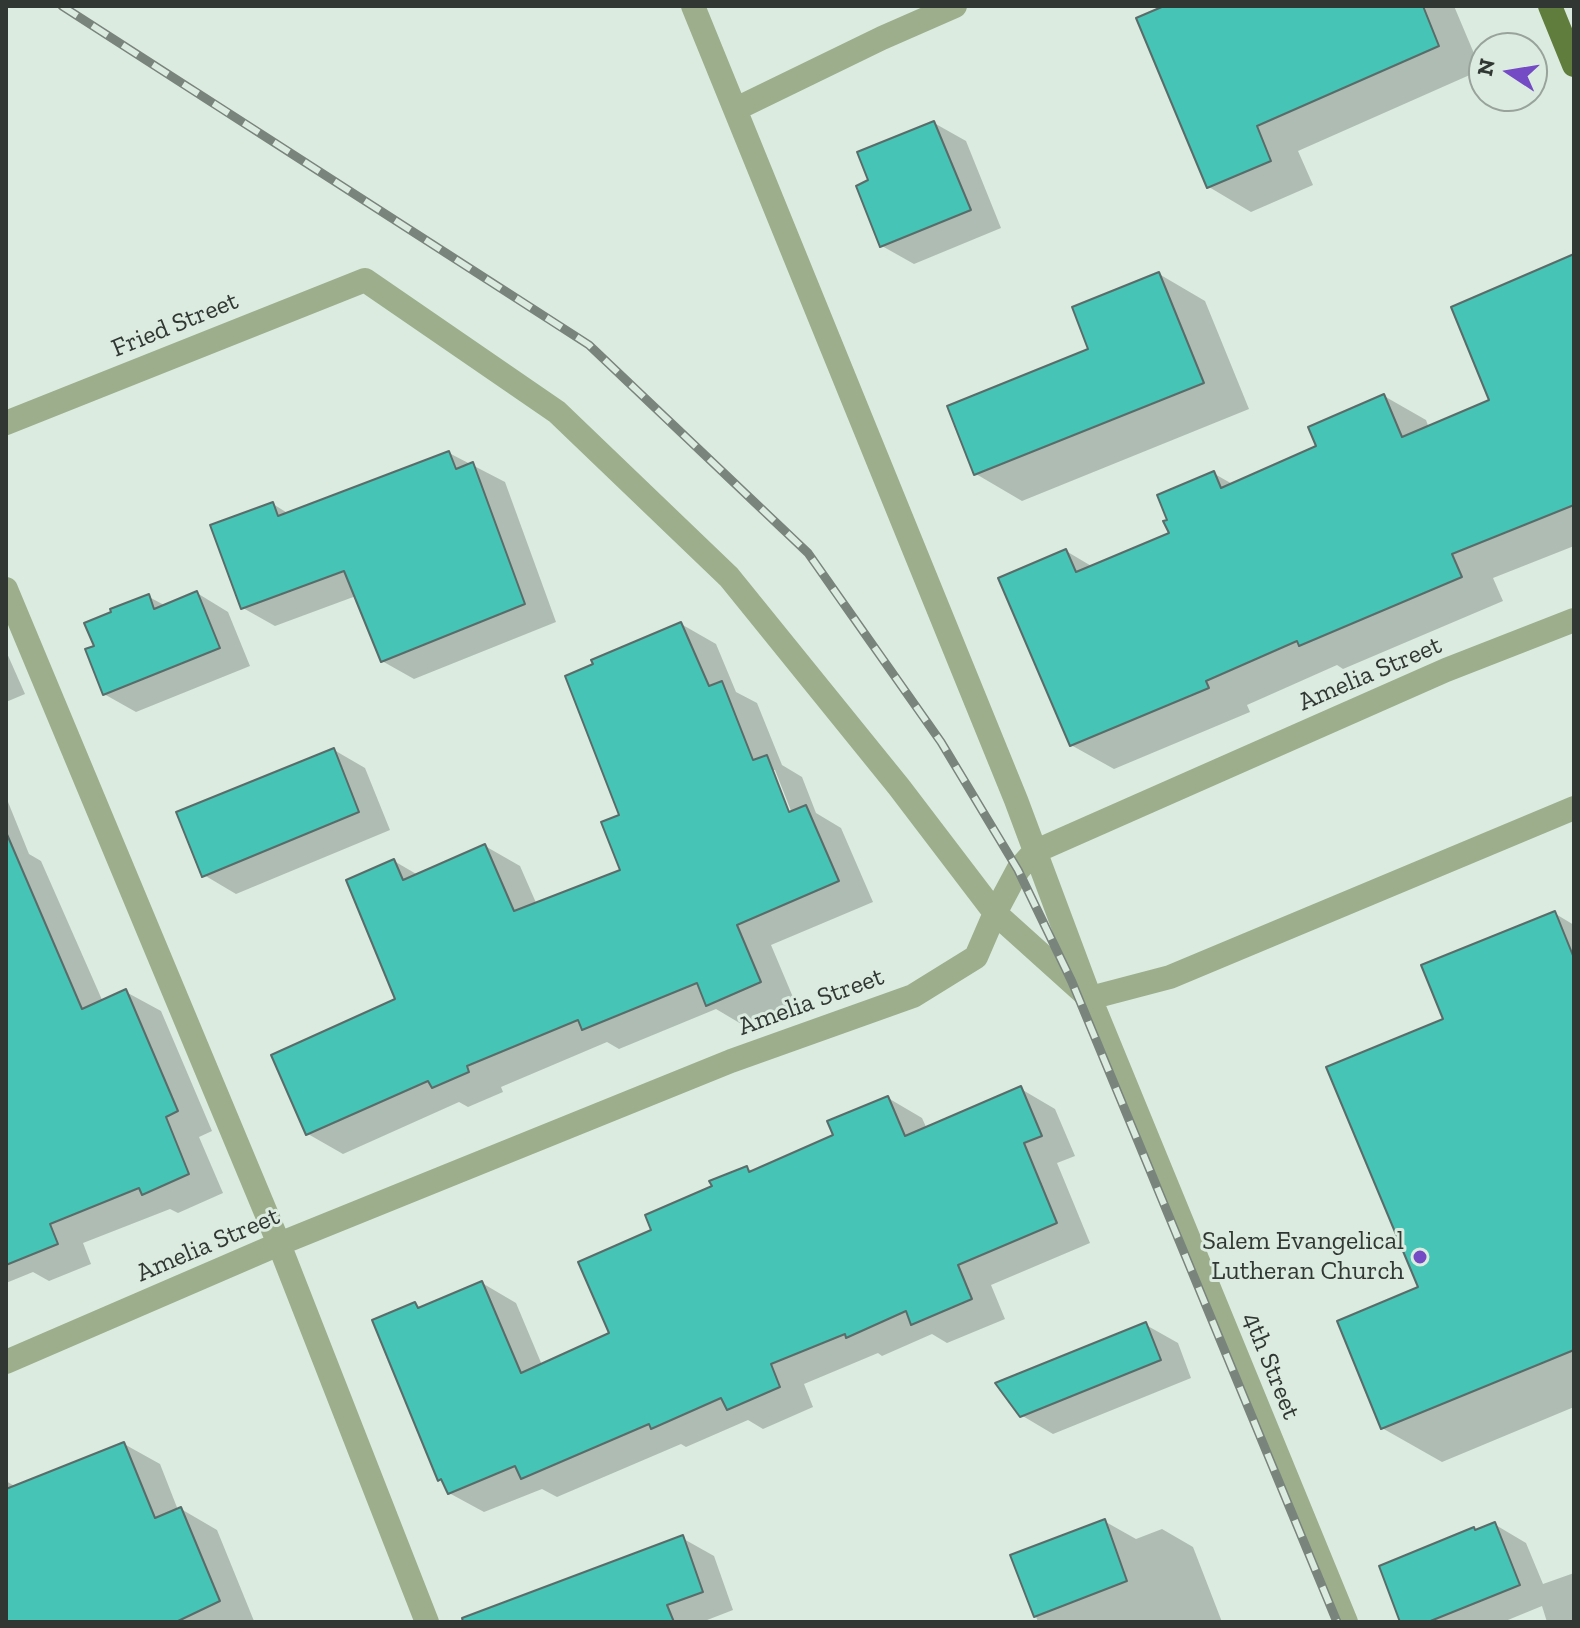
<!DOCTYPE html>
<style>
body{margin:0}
#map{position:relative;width:1580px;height:1628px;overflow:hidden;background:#dbebe0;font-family:"Zilla Slab",serif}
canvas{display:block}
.frame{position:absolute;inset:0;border:8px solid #313833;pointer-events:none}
.north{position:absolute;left:1468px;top:32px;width:80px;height:80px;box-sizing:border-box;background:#dbebe0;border:2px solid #97a39b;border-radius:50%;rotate:282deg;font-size:22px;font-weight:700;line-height:32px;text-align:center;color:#313833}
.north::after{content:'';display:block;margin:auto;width:28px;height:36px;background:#744bc4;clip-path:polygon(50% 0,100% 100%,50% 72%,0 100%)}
</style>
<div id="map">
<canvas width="1580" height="1628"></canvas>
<div class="frame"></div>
<div class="north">N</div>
</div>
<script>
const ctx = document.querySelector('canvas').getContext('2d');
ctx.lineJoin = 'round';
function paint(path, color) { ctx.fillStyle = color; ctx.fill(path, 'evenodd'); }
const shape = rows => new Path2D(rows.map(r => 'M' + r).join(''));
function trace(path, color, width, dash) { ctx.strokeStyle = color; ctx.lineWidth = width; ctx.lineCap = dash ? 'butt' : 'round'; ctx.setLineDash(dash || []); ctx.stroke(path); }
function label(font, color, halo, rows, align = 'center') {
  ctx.font = font + ' "Zilla Slab",serif'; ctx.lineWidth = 6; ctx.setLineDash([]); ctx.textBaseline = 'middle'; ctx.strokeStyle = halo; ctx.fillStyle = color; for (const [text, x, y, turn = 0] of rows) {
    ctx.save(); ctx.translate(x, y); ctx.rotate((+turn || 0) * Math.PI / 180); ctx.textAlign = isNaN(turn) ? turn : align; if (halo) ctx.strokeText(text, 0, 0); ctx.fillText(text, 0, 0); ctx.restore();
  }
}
paint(shape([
 [1169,6,1454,6,1481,70,1298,151,1313,185,1251,212,1209,187],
 [934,123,966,141,1001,228,914,264,882,246,871,182],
 [1574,256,1574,546,1493,578,1503,601,1343,669,1337,665,1247,705,1250,712,1114,769,1071,745,1066,551,1093,567,1171,534,1170,521,1213,473,1234,485,1319,447,1384,396,1426,420,1429,428,1492,402],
 [1159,274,1205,301,1249,409,1022,501,976,474],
 [449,453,505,482,556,622,414,679,382,661,356,596,275,626,243,608,273,504,289,514],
 [197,593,228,612,250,666,136,712,104,694,96,647,149,597,166,606],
 [681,624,716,644,736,692,757,703,782,765,802,777,816,813,841,828,873,902,771,945,795,1002,743,1025,716,1009,619,1049,607,1042,501,1087,503,1092,468,1107,459,1102,343,1154,308,1134,398,1000,394,861,418,875,485,846,520,866,537,905,622,871,622,816],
 [771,770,775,770,795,821,791,822],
 [6,651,25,694,6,702],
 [334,750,365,768,390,830,236,894,204,875],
 [6,797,29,854,41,861,103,1002,126,992,161,1011,212,1131,199,1137,223,1193,178,1213,170,1209,83,1243,91,1264,49,1281,33,1272,6,1283],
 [1554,913,1574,925,1574,1407,1442,1462,1382,1428,1421,1288],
 [1021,1089,1055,1109,1075,1156,1057,1163,1090,1243,991,1285,1005,1319,947,1343,932,1334,882,1356,878,1353,804,1384,813,1407,763,1429,748,1420,686,1447,681,1444,557,1497,542,1489,484,1512,449,1493,445,1483,439,1480,415,1304,422,1309,482,1283,516,1303,542,1365,612,1334,654,1231,714,1187,747,1168,754,1172,836,1136,888,1098,922,1118,927,1129],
 [1146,1325,1178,1343,1191,1378,1053,1434,1021,1415],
 [124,1444,160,1464,178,1510,181,1509,217,1530,254,1621,6,1622,6,1481,16,1487],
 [1104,1521,1136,1539,1162,1529,1193,1547,1222,1622,1038,1622,1013,1556],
 [1494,1524,1526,1543,1543,1584,1574,1573,1574,1622,1547,1622,1542,1606,1503,1622,1403,1622,1477,1531],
 [682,1538,714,1556,733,1610,702,1622,536,1622]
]), '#0003');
const building = shape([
 [1164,6,1423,6,1439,46,1257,126,1271,161,1207,188,1136,18,1164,6],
 [934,121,971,210,880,247,856,186,868,180,857,152,934,121],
 [1574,254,1574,505,1452,554,1462,577,1299,646,1297,641,1206,681,1209,688,1070,746,998,578,1066,549,1076,572,1169,533,1163,521,1167,520,1157,495,1214,471,1221,488,1316,446,1308,427,1384,394,1402,437,1489,400,1451,307,1574,254],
 [1159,272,1204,383,974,475,947,406,1088,349,1072,307,1159,272],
 [449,451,456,469,473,462,525,604,381,662,344,571,241,609,210,525,273,502,278,516,449,451],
 [197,591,220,648,103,695,85,649,94,646,84,623,111,612,110,609,149,594,154,609,197,591],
 [681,622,709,686,722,681,753,760,767,755,789,812,806,805,839,881,737,925,761,982,706,1006,697,983,582,1030,578,1020,467,1066,469,1072,432,1088,428,1081,306,1135,271,1055,395,999,346,880,394,859,403,880,485,844,514,911,620,870,601,822,619,815,565,676,593,664,591,660,681,622],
 [334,748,359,812,202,877,176,812,334,748],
 [6,832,82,1009,126,989,178,1111,166,1117,189,1174,142,1195,139,1188,50,1224,58,1244,6,1265,6,832],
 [1555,911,1574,958,1574,1350,1381,1429,1337,1321,1418,1287,1326,1067,1443,1019,1421,965,1555,911],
 [1021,1086,1042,1136,1024,1143,1057,1223,958,1265,972,1299,911,1325,906,1311,846,1338,845,1334,771,1364,780,1387,727,1410,721,1398,651,1429,649,1424,521,1479,515,1466,448,1494,441,1479,438,1481,372,1320,415,1302,418,1308,482,1281,521,1373,609,1333,578,1262,651,1230,645,1215,712,1186,709,1181,747,1166,749,1172,833,1135,827,1121,888,1096,905,1136,1021,1086],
 [1146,1322,1161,1360,1020,1417,995,1383,1146,1322],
 [124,1442,155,1518,181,1507,220,1601,176,1622,6,1622,6,1489,124,1442],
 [1105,1519,1127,1581,1034,1617,1010,1555,1105,1519],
 [1495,1522,1520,1585,1428,1622,1400,1622,1379,1566,1474,1527,1475,1530,1495,1522],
 [683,1535,703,1592,667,1605,674,1622,463,1622,462,1618,683,1535]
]);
paint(building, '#46c4b5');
trace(building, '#596c69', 2);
trace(shape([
 [693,6,1016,800,1090,998,1346,1622],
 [736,109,882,38,955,6],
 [6,423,365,280,557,412,729,577,899,787,995,913,1085,994],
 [6,589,279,1244,427,1622],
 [1090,998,1170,977,1574,808],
 [6,1362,279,1244,731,1061,913,996,976,957,995,913,1018,870,1034,852,1446,670,1574,620]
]), '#9dae8c', 24);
trace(shape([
 [1550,6,1574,65]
]), '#617d3e', 24);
const rail = shape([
 [62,6,589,345,808,553,941,742,1018,870,1072,982,1337,1622]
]);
trace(rail, '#79847c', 9);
trace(rail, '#dbebe0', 6, [18]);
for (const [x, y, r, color] of [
 [1420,1257,8,"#744bc4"]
]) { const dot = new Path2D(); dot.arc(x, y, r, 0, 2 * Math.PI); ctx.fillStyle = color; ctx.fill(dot); trace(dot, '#dbebe0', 3); }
label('26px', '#313833', '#dbebe0', [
 ["Fried Street",175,325,-22],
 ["Amelia Street",1370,674,-23],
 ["Amelia Street",811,1002,-20],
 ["Amelia Street",208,1245,-23],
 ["4th Street",1271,1366,68]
]);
label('26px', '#313833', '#dbebe0', [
 ["Salem Evangelical",1404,1242],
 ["Lutheran Church",1404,1272]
], 'right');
</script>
